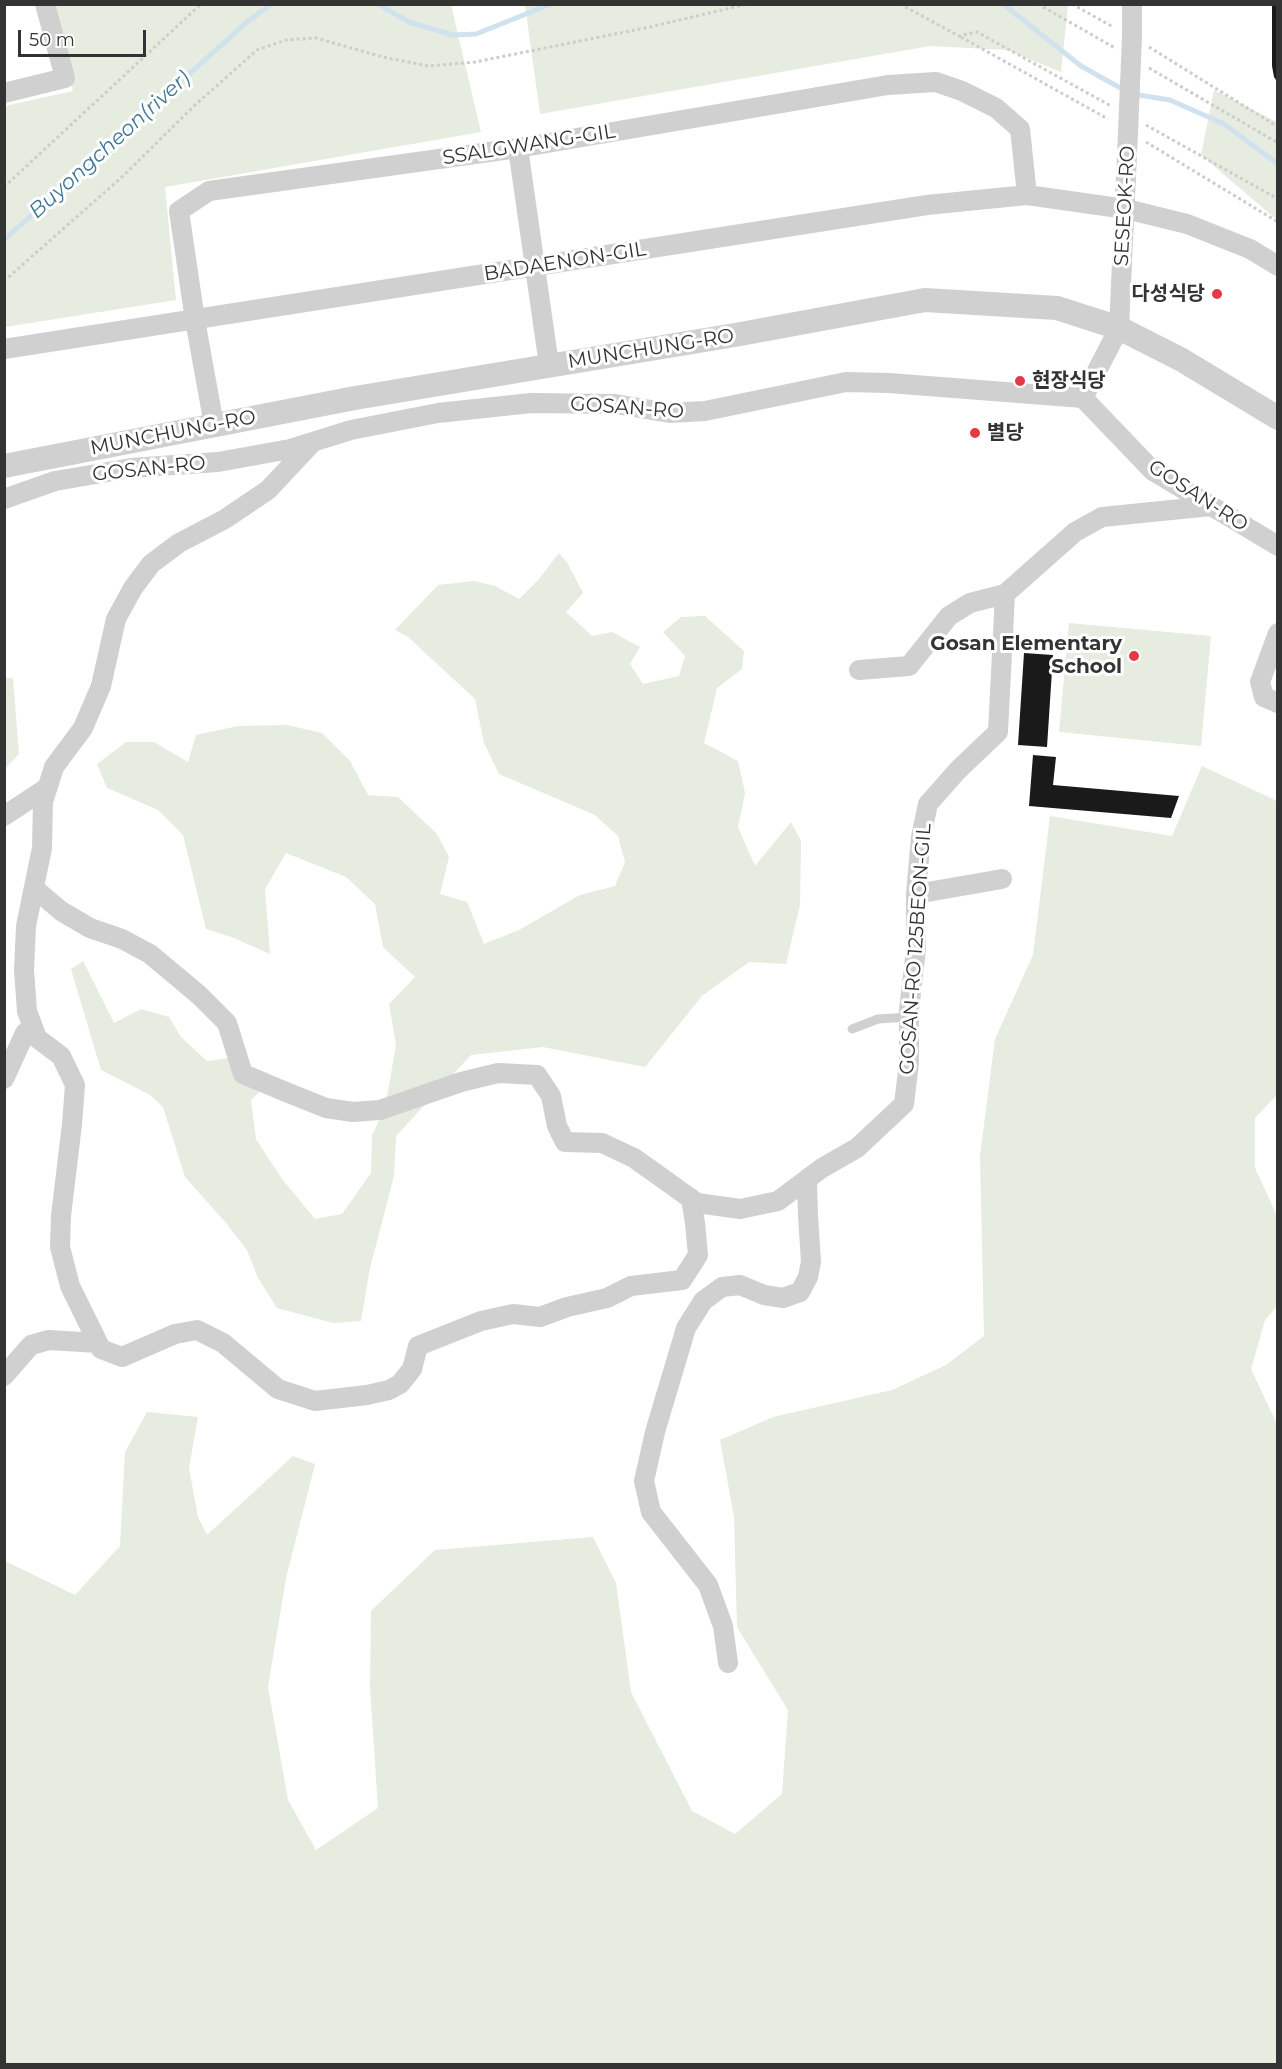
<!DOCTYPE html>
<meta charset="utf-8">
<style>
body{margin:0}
#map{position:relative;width:1282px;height:2069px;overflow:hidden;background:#fff;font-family:Montserrat,sans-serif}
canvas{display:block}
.frame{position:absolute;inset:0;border:6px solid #333;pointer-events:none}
.scale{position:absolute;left:18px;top:30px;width:128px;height:27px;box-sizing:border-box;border:3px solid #333;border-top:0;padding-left:8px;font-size:18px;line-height:21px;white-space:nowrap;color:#333;-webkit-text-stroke:4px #fff;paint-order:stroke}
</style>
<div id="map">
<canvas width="1282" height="2069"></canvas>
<div class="frame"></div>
<div class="scale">50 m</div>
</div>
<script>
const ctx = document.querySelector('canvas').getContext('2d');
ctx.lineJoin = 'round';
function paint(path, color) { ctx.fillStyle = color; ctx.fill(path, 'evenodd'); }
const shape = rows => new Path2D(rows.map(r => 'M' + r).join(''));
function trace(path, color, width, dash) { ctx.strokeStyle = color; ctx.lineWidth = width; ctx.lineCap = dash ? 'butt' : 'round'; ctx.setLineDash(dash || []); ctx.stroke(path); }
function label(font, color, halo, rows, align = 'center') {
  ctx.font = font + ' Montserrat,"Noto Sans KR",sans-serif'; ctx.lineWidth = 6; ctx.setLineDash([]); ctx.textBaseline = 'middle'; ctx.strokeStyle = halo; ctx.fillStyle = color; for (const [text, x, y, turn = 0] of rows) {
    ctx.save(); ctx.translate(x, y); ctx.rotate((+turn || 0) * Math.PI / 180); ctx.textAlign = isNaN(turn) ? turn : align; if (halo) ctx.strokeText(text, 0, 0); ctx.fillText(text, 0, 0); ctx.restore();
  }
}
paint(shape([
 [54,5,451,5,481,132,165,187,176,300,5,327,5,106,73,91],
 [525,5,525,4,1068,5,1061,72,1007,50,930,46,540,114],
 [1214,90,1277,122,1277,220,1201,155],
 [559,553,568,564,583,593,566,612,592,636,612,632,640,647,630,664,643,684,679,676,685,656,663,632,681,617,705,616,744,651,742,669,717,688,704,743,738,761,745,793,738,827,755,866,791,822,801,841,800,905,786,964,749,962,702,996,645,1067,543,1047,471,1055,396,1136,394,1176,370,1268,361,1321,333,1323,277,1308,258,1278,247,1250,227,1224,185,1177,163,1107,150,1095,101,1070,71,969,83,961,114,1023,141,1009,169,1017,181,1037,207,1061,228,1058,272,1080,251,1100,256,1139,282,1179,315,1219,342,1214,371,1173,372,1135,385,1108,396,1045,389,1004,415,977,383,947,375,904,346,877,286,853,265,889,270,954,234,938,206,929,183,835,158,810,107,788,97,764,126,742,154,742,188,762,196,735,238,726,287,725,322,733,350,761,368,795,398,797,437,834,449,857,440,894,467,902,484,944,519,930,580,895,615,886,625,862,618,836,595,815,499,774,484,743,475,699,408,637,395,630,438,585,474,581,495,586,519,599,539,579],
 [1069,623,1211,636,1201,746,1059,732],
 [5,678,13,678,19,754,5,769],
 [1202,766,1277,801,1277,1095,1255,1118,1255,1168,1277,1216,1278,1305,1265,1320,1251,1369,1278,1426,1277,2064,5,2064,5,1561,75,1595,120,1546,125,1452,147,1412,198,1417,189,1468,198,1517,207,1535,293,1456,315,1464,286,1578,268,1687,288,1800,316,1850,378,1808,370,1687,371,1611,435,1550,593,1537,616,1583,631,1692,692,1811,735,1834,782,1794,788,1710,737,1627,734,1517,720,1440,773,1417,892,1390,946,1365,984,1336,980,1156,995,1039,1033,955,1050,816,1172,836]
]), '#e6ecdf');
trace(shape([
 [378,4,409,22,453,35,476,34,551,4],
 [1003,4,1081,66,1124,90],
 [1132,94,1170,100,1224,124,1278,164],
 [4,240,246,23,271,4]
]), '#cfe2ee', 5);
paint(shape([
 [1272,4,1278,4,1278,83,1274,77,1272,66],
 [1024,653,1053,655,1047,747,1018,745],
 [1033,755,1056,757,1053,785,1179,796,1171,818,1029,806]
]), '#1a1a1a');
trace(shape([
 [900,4,959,36,977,32,1111,106],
 [1038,4,1115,48],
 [1072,4,1113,27],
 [961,37,1108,119],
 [1149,47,1278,127],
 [1149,68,1278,143],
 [1146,125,1278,199],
 [1146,142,1278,222],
 [4,187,201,4],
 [4,281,122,177,195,105,257,50,286,40,316,38,383,57,428,66,475,62,650,27,747,4]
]), '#cdcdcd', 3, [3, 3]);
trace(shape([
 [852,1029,878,1019,909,1017]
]), '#d0d0d0', 9);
trace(shape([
 [1132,36,1132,4],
 [4,93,65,78,45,4],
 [518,148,549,365],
 [4,349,927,205,1027,195,1126,209,1187,224,1250,249,1278,266],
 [1083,398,1119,328,1128,133],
 [214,425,195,320,179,211,209,191,518,148,888,85,936,82,962,91,996,108,1020,129,1027,195],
 [313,442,268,490,225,519,179,543,151,564,133,588,116,619,101,686,83,728,54,767,43,802,42,848,26,926,24,970,27,1011,37,1038,61,1056,75,1085,72,1124,61,1216,60,1247,70,1286,101,1349,122,1357,175,1334,197,1330,223,1343,278,1389,315,1401,367,1395,389,1390,400,1384,412,1369,418,1346,481,1321,513,1314,540,1317,567,1307,607,1298,631,1286,682,1280,698,1255,695,1223,691,1198],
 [4,499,55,481,131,468,218,462,290,449,351,430,438,413,531,403,615,404,670,413,705,411,846,382,889,383,1083,398,1153,471,1278,546],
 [1278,633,1260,682,1264,697,1278,703],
 [859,670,909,666,949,616,970,603,1005,594],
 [4,816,48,787],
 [34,888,61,911,90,928,122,939,150,954,199,995,227,1023,243,1074,286,1092,326,1108,353,1112,380,1110,461,1082,498,1073,537,1075,551,1096,557,1126,565,1142,602,1143,634,1158,697,1203,740,1209,778,1201,822,1168,857,1148,904,1104,909,1063,909,1010,916,949,916,894,921,837,928,804,958,770,998,732,1005,594,1075,532,1102,517,1211,506],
 [916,894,1002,879],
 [4,1079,25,1033,33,1027],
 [4,1376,31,1345,49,1340,98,1343],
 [728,1663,723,1626,708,1585,651,1512,644,1481,655,1432,686,1328,703,1301,722,1287,740,1285,764,1295,783,1298,800,1292,808,1277,811,1262,808,1216,807,1179]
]), '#d0d0d0', 20);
trace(shape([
 [4,466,355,398,735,335,925,300,1057,308,1119,328,1182,360,1278,418]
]), '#d0d0d0', 24);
trace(shape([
 [1128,133,1132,36]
]), '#d0d0d0', 20);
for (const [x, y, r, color] of [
 [1217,294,6,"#e63946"],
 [1020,381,6,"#e63946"],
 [975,433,6,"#e63946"],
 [1134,656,6,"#e63946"]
]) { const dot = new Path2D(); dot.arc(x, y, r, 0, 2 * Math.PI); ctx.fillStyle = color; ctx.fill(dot); trace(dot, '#fff', 2); }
label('20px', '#333', '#fff', [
 ["SSALGWANG-GIL",529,145,-9],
 ["SESEOK-RO",1125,206,-87],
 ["BADAENON-GIL",565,262,-9],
 ["MUNCHUNG-RO",651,349,-9],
 ["GOSAN-RO",627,408,4],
 ["MUNCHUNG-RO",173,433,-11],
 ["GOSAN-RO",149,469,-6],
 ["GOSAN-RO",1198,496,33],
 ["GOSAN-RO 125BEON-GIL",916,949,-86]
]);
label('bold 20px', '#333', '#fff', [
 ["다성식당",1205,294],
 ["현장식당",1032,381,"left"],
 ["별당",987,433,"left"],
 ["Gosan Elementary",1122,644],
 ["School",1122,667]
], 'right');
label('italic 21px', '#3f7597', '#fff', [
 ["Buyongcheon(river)",110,145,-42]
]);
</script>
